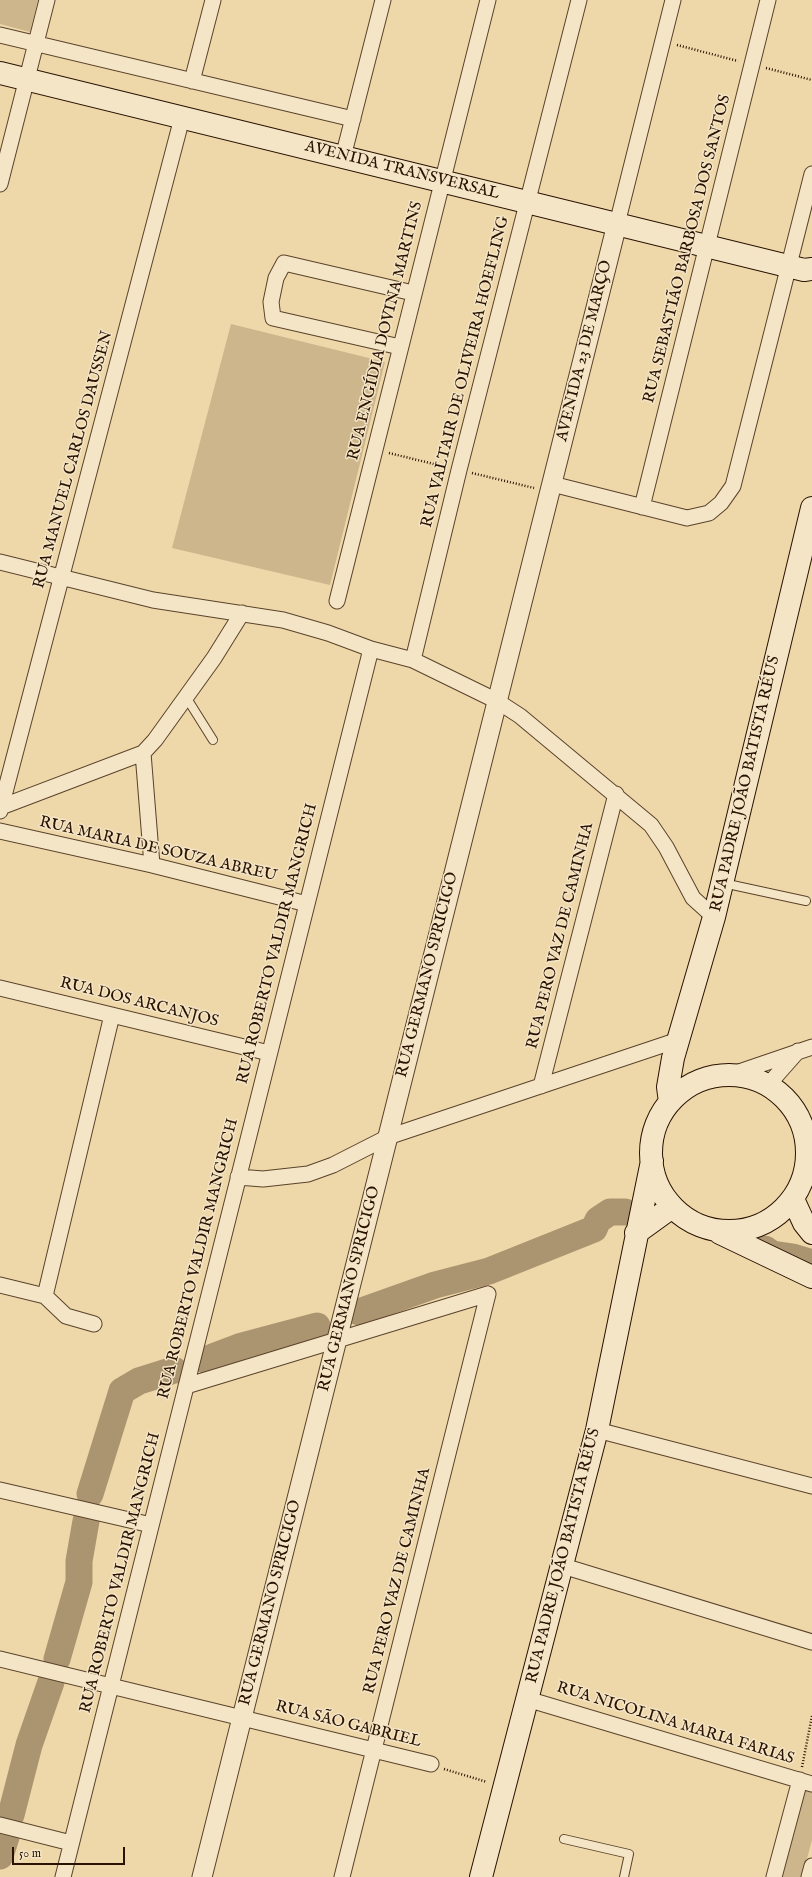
<!DOCTYPE html>
<meta charset="utf-8">
<style>
body{margin:0}
#map{position:relative;width:812px;height:1877px;overflow:hidden;background:#eed7a9;font-family:"IM FELL English",serif}
canvas{display:block}
.scale{position:absolute;left:12px;top:1847px;width:113px;height:18px;box-sizing:border-box;border:2px solid #291200;border-top:0;padding-left:5px;font-size:12px;line-height:14px;white-space:nowrap;color:#291200;-webkit-text-stroke:3px #f4e5c7;paint-order:stroke}
</style>
<div id="map">
<canvas width="812" height="1877"></canvas>
<div class="scale">50 m</div>
</div>
<script>
const ctx = document.querySelector('canvas').getContext('2d');
ctx.lineJoin = 'round';
function paint(path, color) { ctx.fillStyle = color; ctx.fill(path, 'evenodd'); }
const shape = rows => new Path2D(rows.map(r => 'M' + r).join(''));
function trace(path, color, width, dash) { ctx.strokeStyle = color; ctx.lineWidth = width; ctx.lineCap = dash ? 'butt' : 'round'; ctx.setLineDash(dash || []); ctx.stroke(path); }
function label(font, color, halo, rows, align = 'center') {
  ctx.font = font + ' "IM FELL English",serif'; ctx.lineWidth = 3; ctx.setLineDash([]); ctx.textBaseline = 'middle'; ctx.strokeStyle = halo; ctx.fillStyle = color; for (const [text, x, y, turn = 0] of rows) {
    ctx.save(); ctx.translate(x, y); ctx.rotate((+turn || 0) * Math.PI / 180); ctx.textAlign = isNaN(turn) ? turn : align; if (halo) ctx.strokeText(text, 0, 0); ctx.fillText(text, 0, 0); ctx.restore();
  }
}
paint(shape([
 [0,0,38,0,30,32,0,24],
 [231,324,385,362,330,585,172,548],
 [801,1788,812,1790,812,1840,802,1877,779,1877]
]), '#cdb68c');
trace(shape([
 [765,1249,772,1254,793,1257,812,1263],
 [359,1312,435,1285,489,1271,594,1229,598,1220,610,1212,625,1212],
 [205,1360,242,1346,317,1326],
 [90,1494,122,1391,139,1381,174,1370],
 [57,1659,79,1582,79,1561,86,1521],
 [11,1815,29,1745,51,1682],
 [0,1856,6,1837]
]), '#ab9470', 27);
const service = shape([
 [186,697,213,740],
 [723,883,806,901],
 [564,1839,629,1854,624,1877]
]);
const minor = shape([
 [0,35,353,119],
 [192,81,213,0],
 [343,157,383,0],
 [0,184,47,0],
 [617,224,673,0],
 [400,347,273,318,271,302,276,278,284,263,413,293],
 [552,484,687,518,709,513,721,503,733,486,812,174],
 [642,507,768,0],
 [0,562,153,600,283,620,328,633,371,649,413,660,497,701,520,716,651,825,666,847,693,898,714,917],
 [337,601,488,0],
 [413,660,459,470,579,0],
 [143,753,152,865],
 [1,807,143,753,155,740,214,658,242,613],
 [0,811,182,118],
 [0,831,152,865,307,904],
 [0,988,269,1053],
 [730,1075,812,1047],
 [768,1085,798,1051],
 [541,1086,616,794],
 [238,1177,263,1179,308,1174,333,1165,388,1137,678,1040],
 [0,1285,45,1296,112,1015],
 [45,1296,66,1316,94,1324],
 [186,1386,488,1294],
 [597,1430,812,1486],
 [0,1490,151,1525],
 [563,1566,812,1642],
 [0,1659,431,1764],
 [527,1699,812,1784],
 [0,1825,71,1843],
 [63,1877,371,649],
 [342,1877,488,1294],
 [774,1877,800,1780],
 [809,1877,812,1866]
]);
const tertiary = shape([
 [202,1877,617,224]
]);
const secondary = shape([
 [0,73,804,270,812,269],
 '651 1153a78 78 0 1 1 156 0a78 78 0 1 1-156 0Z',
 [670,1102,668,1087,673,1058,714,917,812,508],
 [793,1199,804,1223,812,1233],
 [636,1233,672,1207],
 [720,1233,812,1277],
 [481,1877,597,1430,652,1161]
]);
trace(service, '#5a432a', 10);
trace(minor, '#5a432a', 17);
trace(tertiary, '#5a432a', 21);
trace(secondary, '#291200', 24);
trace(shape([
 [677,45,738,61],
 [766,68,812,80],
 [389,453,446,467],
 [472,473,534,488],
 [802,1767,812,1716],
 [444,1769,487,1782]
]), '#291200', 2.5, [1, 2]);
trace(service, '#f4e5c7', 8);
trace(minor, '#f4e5c7', 15);
trace(tertiary, '#f4e5c7', 19);
trace(secondary, '#f4e5c7', 22);
label('16px', '#291200', '#f4e5c7', [
 ["AVENIDA TRANSVERSAL",402,171,14],
 ["RUA SEBASTIÃO BARBOSA DOS SANTOS",688,249,-76],
 ["RUA ENGÍDIA DOVINA MARTINS",386,331,-76],
 ["AVENIDA 23 DE MARÇO",585,351,-76],
 ["RUA VALTAIR DE OLIVEIRA HOEFLING",466,372,-76],
 ["RUA MANUEL CARLOS DAUSSEN",74,460,-75],
 ["RUA PADRE JOÃO BATISTA RÉUS",746,784,-77],
 ["RUA MARIA DE SOUZA ABREU",158,850,13],
 ["RUA PERO VAZ DE CAMINHA",561,936,-76],
 ["RUA ROBERTO VALDIR MANGRICH",278,944,-76],
 ["RUA GERMANO SPRICIGO",428,975,-76],
 ["RUA DOS ARCANJOS",139,1003,14],
 ["RUA ROBERTO VALDIR MANGRICH",199,1259,-76],
 ["RUA GERMANO SPRICIGO",350,1289,-76],
 ["RUA PADRE JOÃO BATISTA RÉUS",564,1556,-76],
 ["RUA ROBERTO VALDIR MANGRICH",121,1573,-76],
 ["RUA PERO VAZ DE CAMINHA",398,1581,-76],
 ["RUA GERMANO SPRICIGO",271,1603,-76],
 ["RUA NICOLINA MARIA FARIAS",675,1724,17],
 ["RUA SÃO GABRIEL",348,1725,14]
]);
</script>
